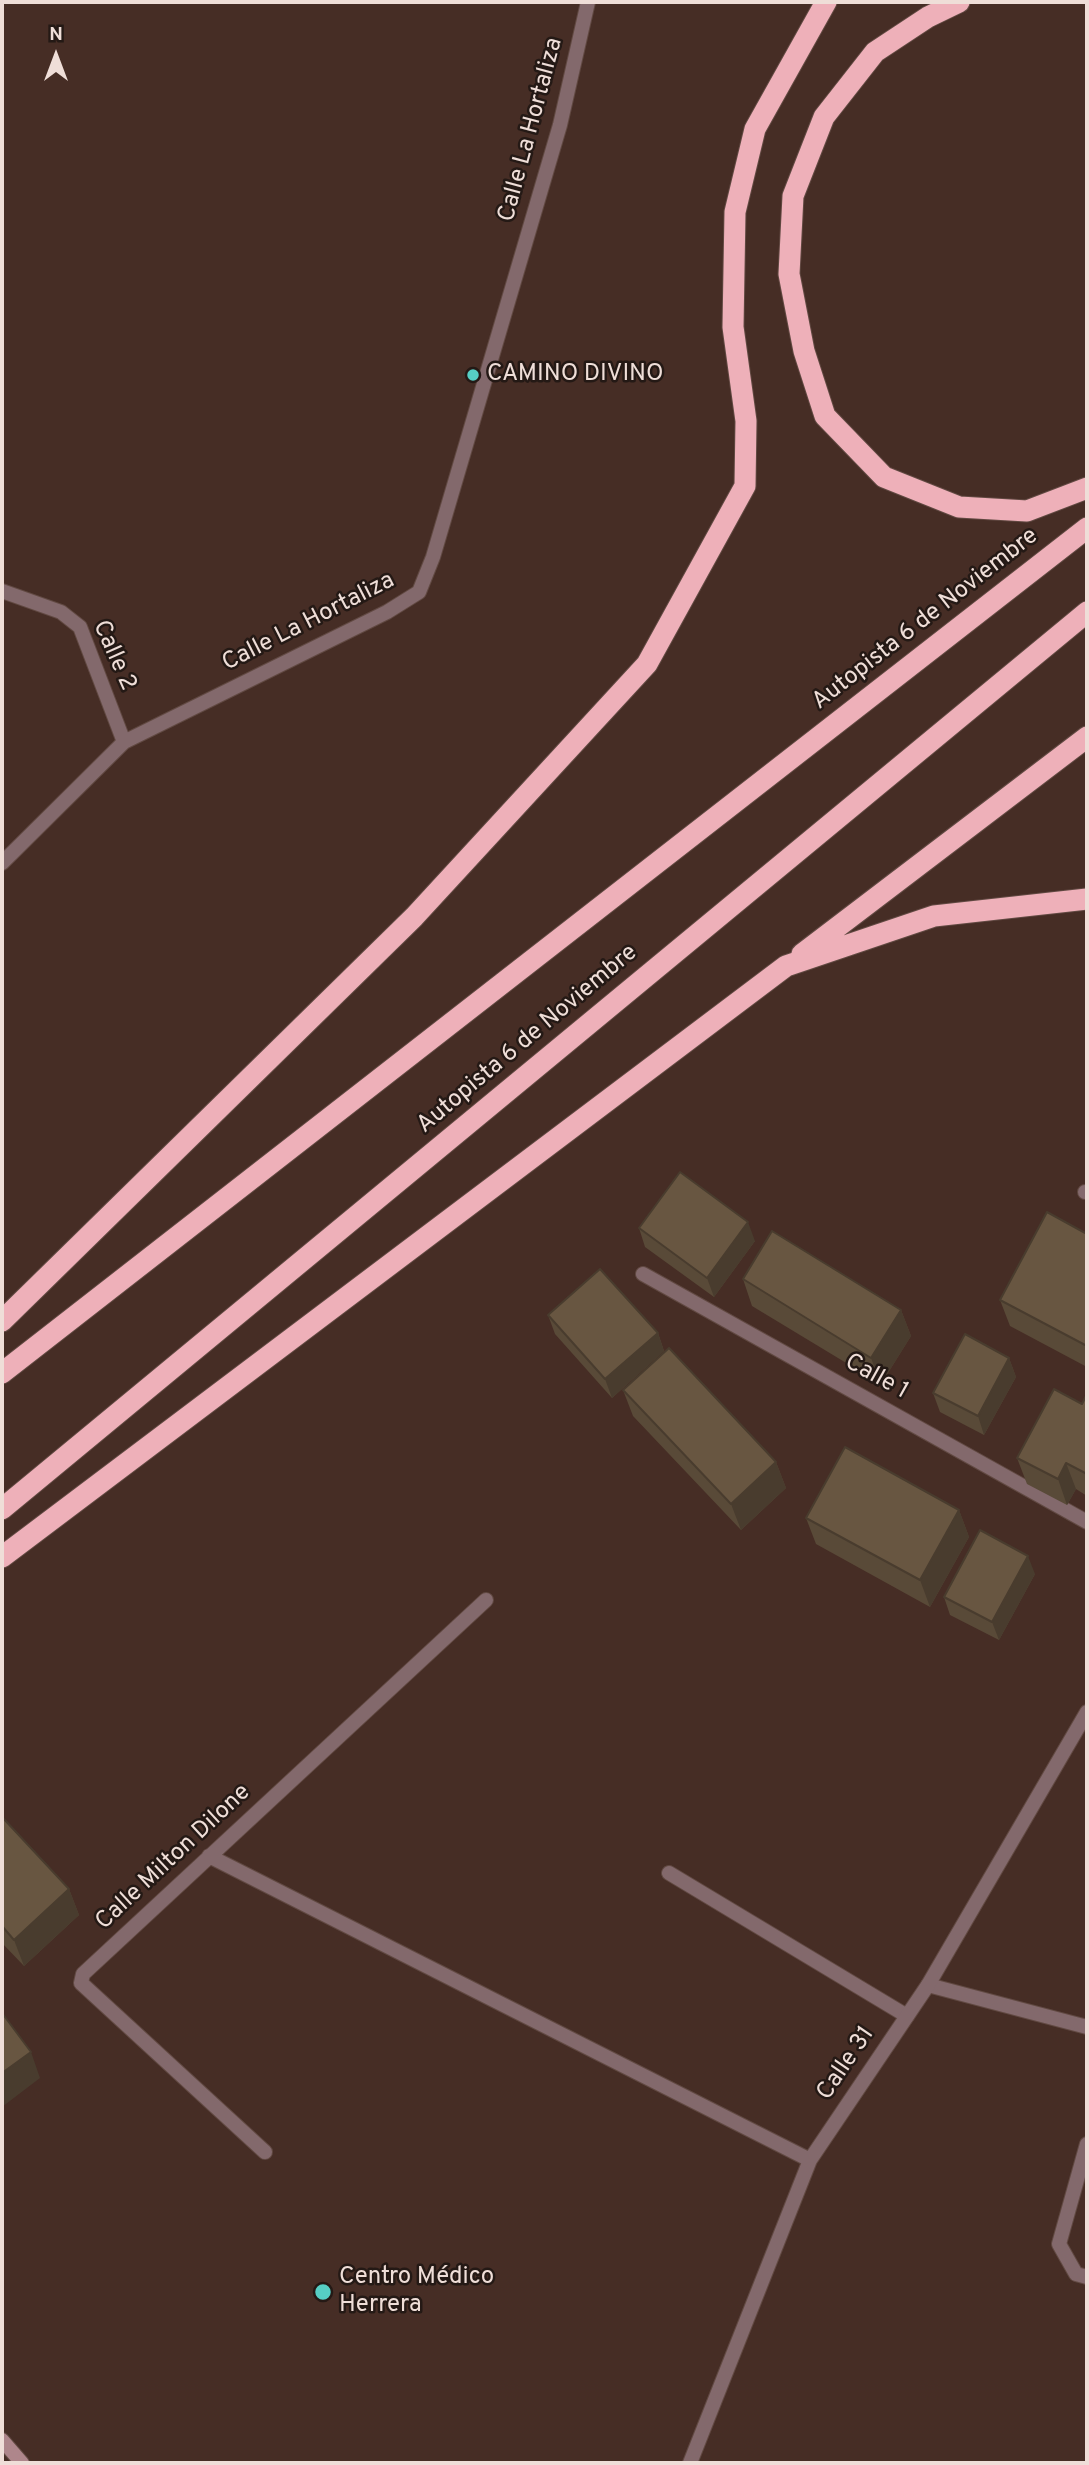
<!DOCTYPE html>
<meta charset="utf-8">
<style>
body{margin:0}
#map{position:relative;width:1089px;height:2465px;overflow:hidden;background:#462d25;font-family:Overpass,sans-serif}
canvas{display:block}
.frame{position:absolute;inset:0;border:4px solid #efded8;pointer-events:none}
.north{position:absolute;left:21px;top:21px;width:70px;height:70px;-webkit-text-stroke:5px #241915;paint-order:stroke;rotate:0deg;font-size:19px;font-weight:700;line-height:28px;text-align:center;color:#efded8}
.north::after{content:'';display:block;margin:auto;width:24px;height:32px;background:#efded8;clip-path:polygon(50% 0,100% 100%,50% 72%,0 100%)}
</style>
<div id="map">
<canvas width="1089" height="2465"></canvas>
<div class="frame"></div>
<div class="north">N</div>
</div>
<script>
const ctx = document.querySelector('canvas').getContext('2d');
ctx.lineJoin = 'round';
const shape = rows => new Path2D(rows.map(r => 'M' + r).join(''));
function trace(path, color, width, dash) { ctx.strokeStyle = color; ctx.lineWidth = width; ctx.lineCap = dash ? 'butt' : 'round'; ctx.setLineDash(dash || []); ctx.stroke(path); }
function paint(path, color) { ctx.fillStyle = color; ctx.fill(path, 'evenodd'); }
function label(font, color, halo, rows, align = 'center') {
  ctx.font = font + ' Overpass,sans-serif'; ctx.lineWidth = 5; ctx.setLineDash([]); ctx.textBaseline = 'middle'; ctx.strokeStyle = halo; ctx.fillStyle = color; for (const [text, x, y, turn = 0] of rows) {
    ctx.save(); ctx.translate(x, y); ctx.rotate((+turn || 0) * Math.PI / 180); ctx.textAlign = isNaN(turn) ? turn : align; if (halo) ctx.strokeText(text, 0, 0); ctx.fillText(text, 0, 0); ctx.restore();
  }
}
const lane = shape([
 [669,1873,907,2016],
 [928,1985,1087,2027],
 [1087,2144,1059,2244,1076,2274,1087,2277]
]);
const street = shape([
 [2,591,61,612,80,627,124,742],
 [2,863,124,742,387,612,419,592,433,557,560,125,588,2],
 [1085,1192,1087,1192],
 [643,1274,1087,1522],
 [209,1856,810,2160],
 [265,2152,81,1983,83,1974,486,1600],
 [690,2463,810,2160,928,1985,1087,1712]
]);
const secondary = shape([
 [2,2440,22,2463]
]);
const highway = shape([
 [959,2,928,17,875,52,824,117,793,196,789,274,804,351,825,416,884,477,959,507,1027,511,1087,488],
 [802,954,1087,737],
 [2,1321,414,917,647,664,745,486,746,421,733,327,735,212,755,129,826,2],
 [2,1373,1087,528],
 [2,1509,1087,612],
 [2,1557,786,966,934,916,1087,899]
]);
trace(lane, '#614942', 16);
trace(street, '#614942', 16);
trace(secondary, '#614942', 16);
trace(highway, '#614942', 23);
trace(lane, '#83696c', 14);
trace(street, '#83696c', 14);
trace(secondary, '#ae868b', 14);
trace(highway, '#eeb0b9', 21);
paint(shape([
 [639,1228,755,1241,714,1297,645,1247],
 [1087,1234,1087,1367,1010,1326,1000,1300],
 [743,1279,901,1310,911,1336,881,1384,752,1306],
 [548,1315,658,1333,664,1351,612,1398,555,1334],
 [1009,1358,1016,1377,984,1435,940,1412,933,1393],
 [623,1390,776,1462,786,1488,741,1530,633,1416],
 [1087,1394,1087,1496,1076,1489,1067,1505,1027,1484,1017,1458,1082,1404],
 [959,1510,969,1537,930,1607,816,1544,806,1518],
 [1035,1574,999,1640,950,1615,944,1597],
 [2,1817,69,1889,79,1915,24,1966,2,1943]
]), '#594a38');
paint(shape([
 [748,1222,755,1241,714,1297,707,1278],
 [901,1310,911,1336,881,1384,871,1358],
 [658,1333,664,1351,612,1398,605,1379],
 [1009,1358,1016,1377,984,1435,978,1416],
 [776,1462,786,1488,741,1530,731,1504],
 [1066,1463,1076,1489,1067,1505,1058,1479],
 [959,1510,969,1537,930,1607,920,1580],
 [1028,1556,1035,1574,999,1640,992,1622],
 [69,1889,79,1915,24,1966,14,1940],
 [31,2052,40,2078,2,2107,2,2073]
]), '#493c2e');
const building = shape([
 [680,1172,748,1222,707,1278,639,1228,680,1172],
 [1047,1212,1087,1234,1087,1346,1000,1300,1047,1212],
 [772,1231,901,1310,871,1358,743,1279,772,1231],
 [600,1269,658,1333,605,1379,548,1315,600,1269],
 [965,1334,1009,1358,978,1416,933,1393,965,1334],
 [669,1348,776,1462,731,1504,623,1390,669,1348],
 [1054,1389,1082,1404,1087,1394,1087,1474,1066,1463,1058,1479,1017,1458,1054,1389],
 [845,1447,959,1510,920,1580,806,1518,845,1447],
 [980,1530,1028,1556,992,1622,944,1597,980,1530],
 [2,1817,69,1889,14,1940,2,1926,2,1817],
 [2,2013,31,2052,2,2073,2,2013]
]);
paint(building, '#685641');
trace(building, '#493c2e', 2);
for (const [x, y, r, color] of [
 [473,375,7,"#56cec4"],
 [323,2292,9,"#56cec4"]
]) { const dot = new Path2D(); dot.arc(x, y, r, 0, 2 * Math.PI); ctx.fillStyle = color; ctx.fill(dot); trace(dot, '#241915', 2.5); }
label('24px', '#efded8', '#241915', [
 ["Calle La Hortaliza",532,130,-75],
 ["Autopista 6 de Noviembre",926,620,-38],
 ["Calle La Hortaliza",309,623,-27],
 ["Calle 2",113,656,66],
 ["Autopista 6 de Noviembre",528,1040,-40],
 ["Calle 1",876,1378,29],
 ["Calle Milton Dilone",174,1858,-43],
 ["Calle 31",847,2064,-56]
]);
label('24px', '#efded8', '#241915', [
 ["CAMINO DIVINO",487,375],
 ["Centro Médico",339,2278],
 ["Herrera",339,2306]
], 'left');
</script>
